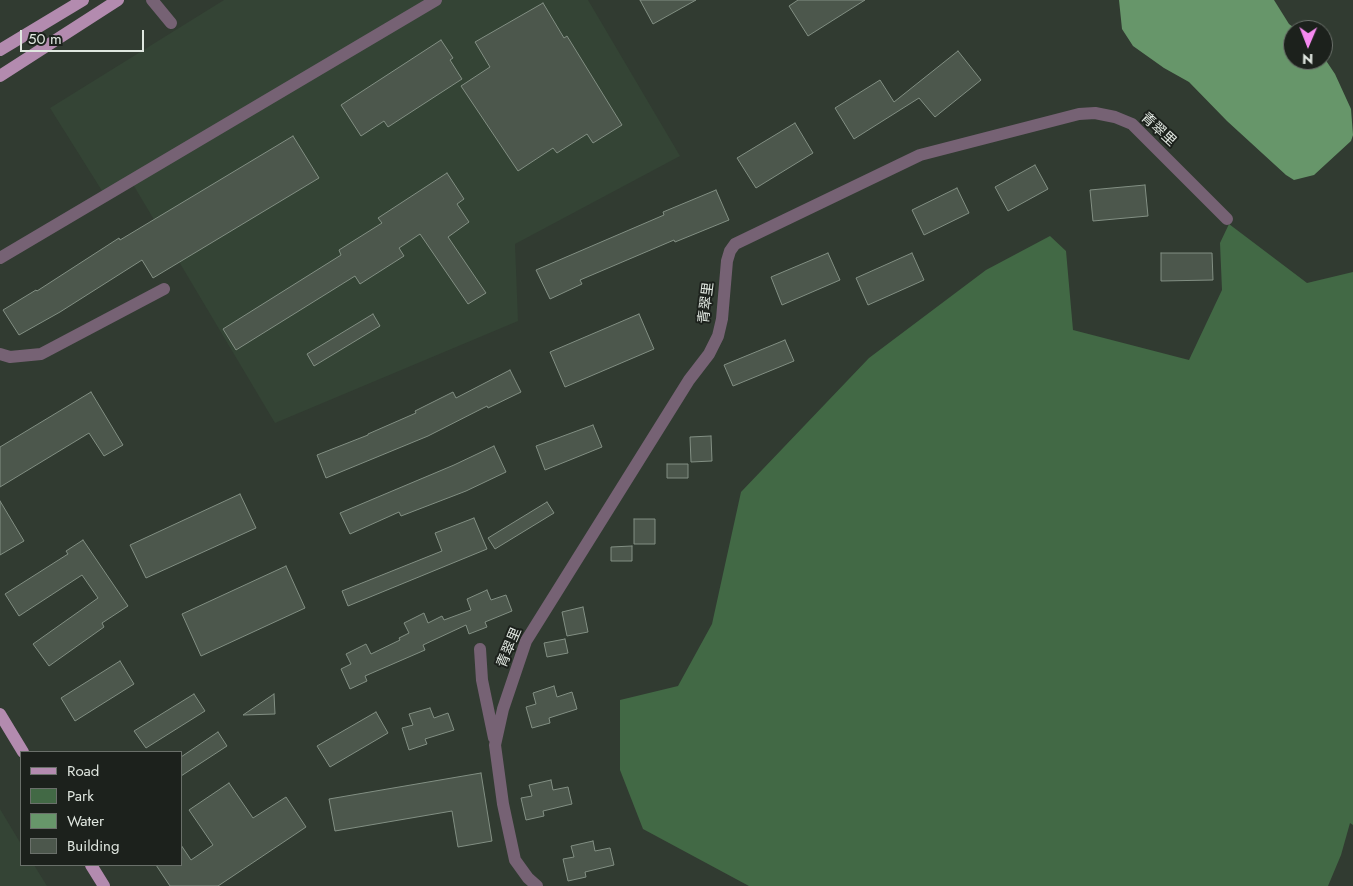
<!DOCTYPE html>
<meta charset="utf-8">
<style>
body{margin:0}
#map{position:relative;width:1353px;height:886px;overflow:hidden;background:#313b31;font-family:Jost,sans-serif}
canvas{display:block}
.legend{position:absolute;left:20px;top:751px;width:162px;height:115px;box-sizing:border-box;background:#1c211c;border:1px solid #6a706a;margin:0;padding:6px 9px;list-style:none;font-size:15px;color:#e0e7e0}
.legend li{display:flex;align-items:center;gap:10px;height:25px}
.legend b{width:25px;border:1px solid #6a706a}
.north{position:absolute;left:1283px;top:20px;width:50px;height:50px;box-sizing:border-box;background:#1c211c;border:1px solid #6a706a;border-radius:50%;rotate:181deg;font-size:14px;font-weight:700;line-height:20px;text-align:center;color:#e0e7e0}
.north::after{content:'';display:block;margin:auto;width:18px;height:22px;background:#f589ef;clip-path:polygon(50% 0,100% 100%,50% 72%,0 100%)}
.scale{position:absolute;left:20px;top:30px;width:124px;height:22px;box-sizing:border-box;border:2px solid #e0e7e0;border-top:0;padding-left:6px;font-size:15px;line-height:18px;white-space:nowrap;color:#e0e7e0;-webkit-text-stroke:4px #1c211c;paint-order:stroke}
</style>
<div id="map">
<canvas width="1353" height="886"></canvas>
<ul class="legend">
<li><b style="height:6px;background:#b38baf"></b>Road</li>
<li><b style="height:14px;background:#426945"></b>Park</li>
<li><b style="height:14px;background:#67966a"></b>Water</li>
<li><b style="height:14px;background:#4c574c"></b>Building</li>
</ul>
<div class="north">N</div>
<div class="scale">50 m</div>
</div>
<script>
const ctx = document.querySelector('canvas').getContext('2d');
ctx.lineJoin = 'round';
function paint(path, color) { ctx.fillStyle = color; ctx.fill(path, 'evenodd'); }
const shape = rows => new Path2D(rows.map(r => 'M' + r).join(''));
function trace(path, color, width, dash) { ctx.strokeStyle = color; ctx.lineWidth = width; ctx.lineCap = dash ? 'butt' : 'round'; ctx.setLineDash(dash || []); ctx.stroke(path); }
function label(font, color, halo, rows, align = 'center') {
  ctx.font = font + ' Jost,"Noto Sans SC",sans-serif'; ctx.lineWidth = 4; ctx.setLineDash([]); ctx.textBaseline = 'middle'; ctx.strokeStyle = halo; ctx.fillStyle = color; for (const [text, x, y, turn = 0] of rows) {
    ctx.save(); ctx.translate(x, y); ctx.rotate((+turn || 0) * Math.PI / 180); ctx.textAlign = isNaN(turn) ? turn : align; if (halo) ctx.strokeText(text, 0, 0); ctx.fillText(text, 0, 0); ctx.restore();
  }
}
paint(shape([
 [224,0,588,0,680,156,515,244,518,321,275,423,131,181,104,194,50,108],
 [0,809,21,844,21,865,34,865,47,886,0,886]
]), '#344435');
paint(shape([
 [1229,224,1307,283,1353,272,1353,825,1350,823,1341,855,1328,886,749,886,643,829,620,770,620,700,678,686,712,624,741,492,869,358,986,270,1050,236,1066,251,1073,330,1189,360,1222,290,1220,243]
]), '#426945');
paint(shape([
 [1119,0,1274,0,1289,24,1297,30,1293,30,1293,60,1323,60,1323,56,1335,74,1351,109,1353,135,1351,141,1314,175,1294,180,1286,175,1227,121,1189,82,1164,68,1133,46,1122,29]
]), '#67966a');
const building = shape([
 [640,0,696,0,653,24,640,0],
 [798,0,865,0,808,36,789,6,798,0],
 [543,3,564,38,567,36,622,125,593,143,587,134,557,153,553,148,518,171,461,86,490,67,475,42,543,3],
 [441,40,453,58,450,60,462,79,388,127,384,121,361,136,341,105,441,40],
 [958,51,981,80,935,117,919,98,854,139,835,108,880,80,894,102,958,51],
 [795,123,813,153,756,188,737,158,795,123],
 [293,136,319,178,153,278,142,260,60,312,19,335,3,310,36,290,37,291,119,238,120,240,293,136],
 [1035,165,1048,189,1008,211,995,187,1035,165],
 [447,173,464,199,457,204,469,222,448,237,486,293,468,304,420,234,399,248,404,256,360,284,355,276,236,350,223,329,341,255,339,250,382,223,378,218,447,173],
 [1145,185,1148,216,1093,221,1090,190,1145,185],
 [957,188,969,213,924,235,912,210,957,188],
 [716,190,729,220,675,242,674,240,580,280,582,284,550,299,536,270,664,215,663,212,716,190],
 [828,253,840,280,782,305,771,277,828,253],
 [912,253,924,280,868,305,856,278,912,253],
 [1161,253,1212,253,1213,280,1161,281,1161,253],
 [373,314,380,326,314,366,307,354,373,314],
 [639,314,654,349,565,387,550,352,639,314],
 [785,340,794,361,733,386,724,365,785,340],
 [510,370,521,392,488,408,487,406,428,436,326,478,317,455,368,435,368,434,416,413,415,411,453,392,456,398,510,370],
 [91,392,123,445,104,456,89,433,0,487,0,447,91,392],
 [593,425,602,447,545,470,536,446,593,425],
 [711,436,712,461,691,462,690,437,711,436],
 [494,446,506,472,466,491,401,516,399,512,350,534,340,513,454,465,494,446],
 [667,464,688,464,688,478,667,478,667,464],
 [240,494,256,528,146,578,130,545,240,494],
 [0,501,24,541,0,555,0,501],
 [547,502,554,513,495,549,488,538,547,502],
 [474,518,487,549,348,606,342,591,442,551,435,533,474,518],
 [634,519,655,519,655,544,634,544,634,519],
 [83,540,128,606,102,623,104,627,49,666,33,644,98,598,82,575,19,616,5,594,68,554,66,551,83,540],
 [632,546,632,561,611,561,611,547,632,546],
 [286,566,305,608,201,656,182,614,286,566],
 [487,590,491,600,506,595,512,611,485,622,487,627,469,634,466,625,423,645,425,650,365,676,367,681,350,689,341,669,351,664,346,654,366,644,371,654,400,640,399,638,409,633,404,623,424,613,428,623,442,616,444,620,471,610,467,599,487,590],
 [583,607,588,632,567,636,562,612,583,607],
 [565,639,568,653,547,657,544,643,565,639],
 [120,661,134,684,75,721,61,698,120,661],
 [554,686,557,697,572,692,577,709,549,718,550,723,532,728,526,707,536,704,533,693,554,686],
 [194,694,205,711,146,748,134,731,194,694],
 [274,694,275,714,243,715,274,694],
 [430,708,434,718,448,713,454,730,425,739,427,744,409,750,402,728,413,725,409,714,430,708],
 [376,712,388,733,330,767,317,746,376,712],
 [218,732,227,746,181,776,181,757,218,732],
 [481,773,492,841,458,847,452,811,335,831,329,799,481,773],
 [551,780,553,790,568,787,572,804,543,811,544,816,526,820,521,798,532,796,529,785,551,780],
 [229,783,253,818,286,797,306,827,218,886,170,886,156,865,181,865,181,845,191,860,213,845,189,810,229,783],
 [593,841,595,851,610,848,614,865,585,872,586,877,568,881,563,859,574,857,571,846,593,841]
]);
paint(building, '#4c574c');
trace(building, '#828f83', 1);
trace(shape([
 [152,0,171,23],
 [0,258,436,0],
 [0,354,10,357,41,354,164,289],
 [480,649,482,680,494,738],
 [537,886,528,878,515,860,503,804,495,745,503,709,526,641,689,380,709,354,718,336,722,319,727,261,730,251,735,244,920,155,1079,114,1095,113,1115,117,1132,124,1227,219]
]), '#766274', 12);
trace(shape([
 [0,50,83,0],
 [0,76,118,0],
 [0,714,23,752],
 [91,865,104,886]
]), '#b38baf', 12);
label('14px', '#e0e7e0', '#1c211c', [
 ["青翠里",1158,130,43],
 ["青翠里",707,303,-83],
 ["青翠里",510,648,-67]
]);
</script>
